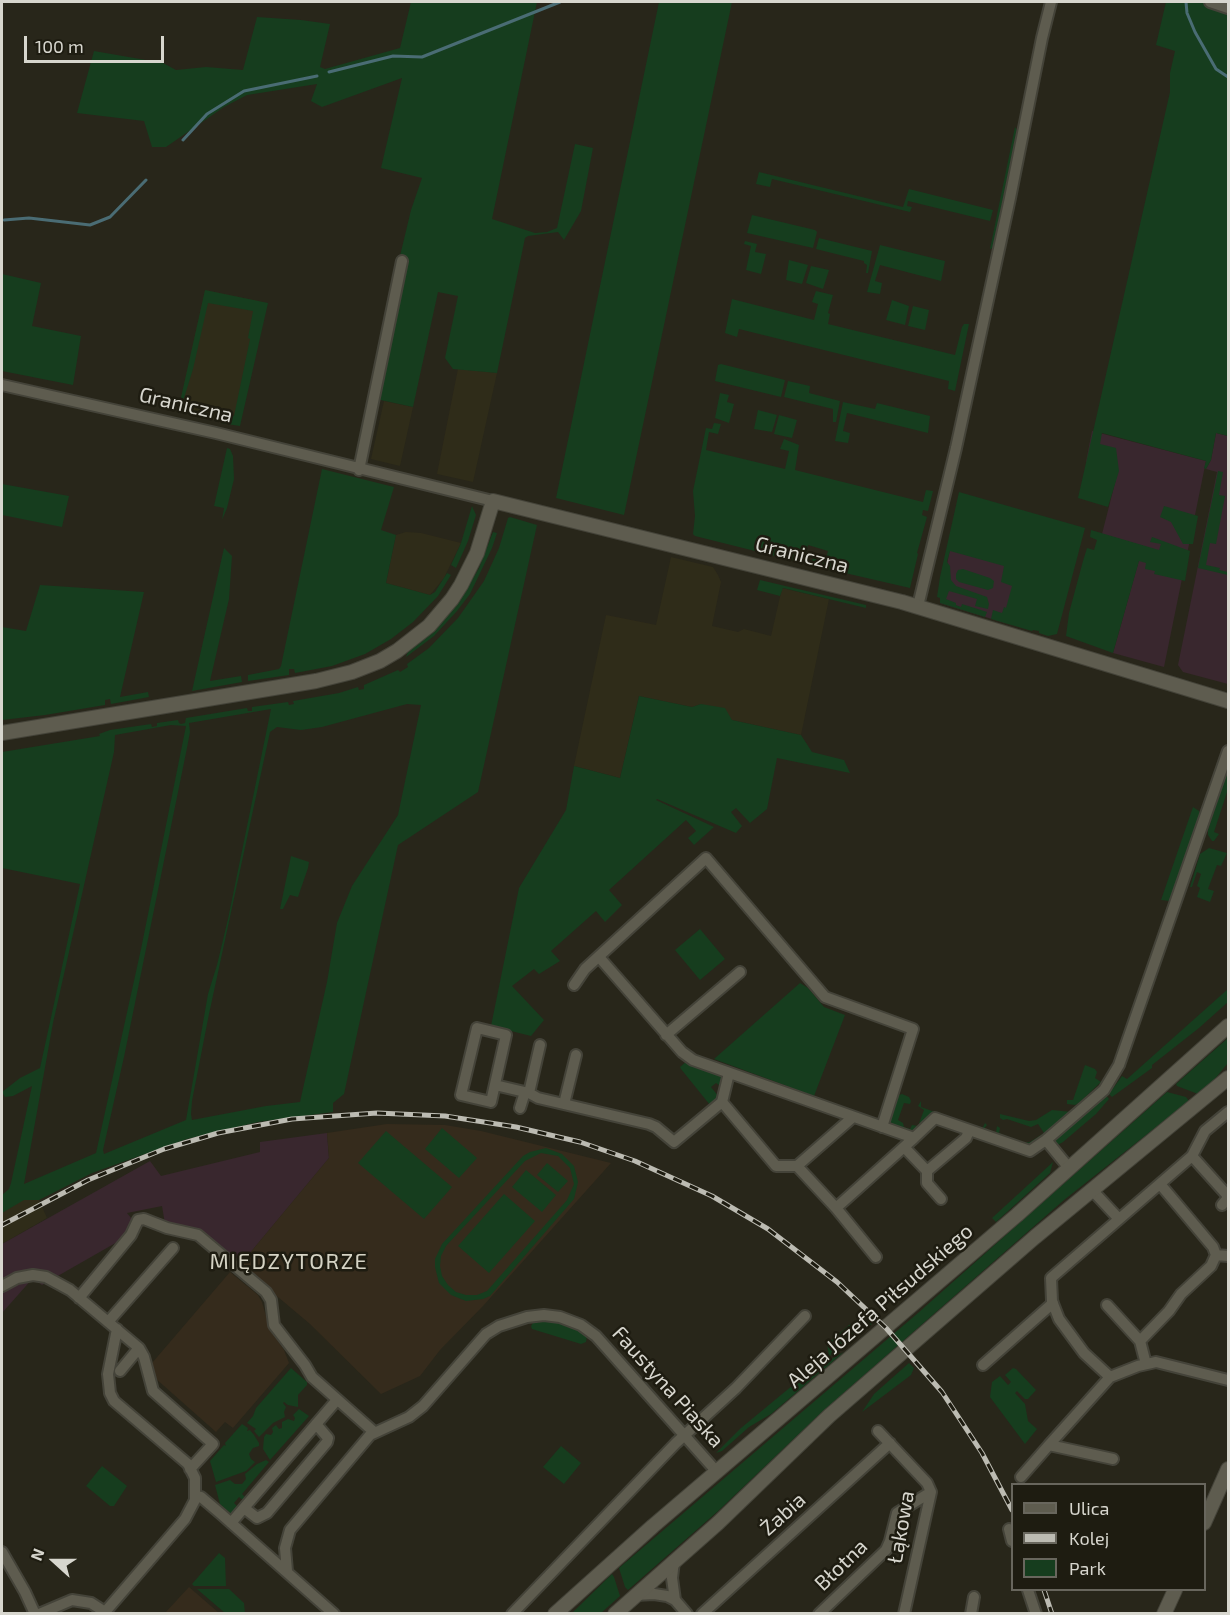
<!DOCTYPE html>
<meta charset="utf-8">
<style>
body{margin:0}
#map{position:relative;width:1230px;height:1615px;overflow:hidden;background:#28261a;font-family:"Exo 2",sans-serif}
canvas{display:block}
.frame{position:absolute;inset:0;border:3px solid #d7d6ce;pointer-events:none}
.legend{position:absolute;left:1011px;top:1483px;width:195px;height:108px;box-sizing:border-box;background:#1e1c11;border:2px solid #68665d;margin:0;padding:8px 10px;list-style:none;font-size:18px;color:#d7d6ce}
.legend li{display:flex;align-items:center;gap:12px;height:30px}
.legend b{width:30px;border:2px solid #68665d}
.north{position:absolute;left:24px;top:1531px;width:60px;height:60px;-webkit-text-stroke:4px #1e1c11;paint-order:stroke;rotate:291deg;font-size:16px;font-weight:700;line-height:24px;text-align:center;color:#d7d6ce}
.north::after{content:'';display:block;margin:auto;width:21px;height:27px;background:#d7d6ce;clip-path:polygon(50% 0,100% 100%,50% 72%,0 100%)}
.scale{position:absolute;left:24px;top:36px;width:140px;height:27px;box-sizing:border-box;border:3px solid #d7d6ce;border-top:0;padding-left:8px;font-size:18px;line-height:21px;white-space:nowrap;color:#d7d6ce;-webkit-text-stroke:4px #1e1c11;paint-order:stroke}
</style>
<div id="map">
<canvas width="1230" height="1615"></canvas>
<div class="frame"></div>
<ul class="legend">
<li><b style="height:8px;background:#5e5c4f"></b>Ulica</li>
<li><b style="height:8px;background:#bcbbb2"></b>Kolej</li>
<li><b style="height:16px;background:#163d1e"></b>Park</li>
</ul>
<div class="north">N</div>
<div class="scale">100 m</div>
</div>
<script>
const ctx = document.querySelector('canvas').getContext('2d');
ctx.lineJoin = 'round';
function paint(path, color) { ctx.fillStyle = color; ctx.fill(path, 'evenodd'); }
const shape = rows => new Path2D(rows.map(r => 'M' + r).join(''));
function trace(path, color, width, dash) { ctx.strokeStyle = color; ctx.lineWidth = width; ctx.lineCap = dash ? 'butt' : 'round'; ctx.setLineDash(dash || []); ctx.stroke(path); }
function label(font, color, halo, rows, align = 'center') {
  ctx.font = font + ' "Exo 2",sans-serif'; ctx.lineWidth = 5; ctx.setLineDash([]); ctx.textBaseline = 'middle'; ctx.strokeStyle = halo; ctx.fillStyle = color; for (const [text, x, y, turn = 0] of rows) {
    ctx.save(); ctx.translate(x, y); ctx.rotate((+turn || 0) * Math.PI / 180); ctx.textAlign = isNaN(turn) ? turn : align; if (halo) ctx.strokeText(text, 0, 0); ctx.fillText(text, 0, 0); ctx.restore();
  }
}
paint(shape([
 [205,290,263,302,239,416,228,423,178,411],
 [458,369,497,373,473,482,437,474],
 [384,401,413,407,400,466,371,459],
 [406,532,421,533,461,543,444,578,430,595,386,583,396,535],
 [671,557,713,567,718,575,721,582,712,626,738,632,744,629,771,636,782,588,829,599,801,735,732,720,701,704,692,707,639,696,620,778,574,766,606,615,656,625],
 [35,1191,47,1218,2,1244,2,1210]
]), '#2f2c19');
paint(shape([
 [1092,431,1206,461,1164,667,1113,653,1143,546,1102,534,1118,471,1086,462],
 [1216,433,1228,436,1228,684,1183,672,1178,665,1217,472,1206,469,1211,460],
 [950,548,1021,566,1005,623,940,603],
 [327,1133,329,1158,240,1265,201,1232,165,1224,162,1206,127,1213,140,1229,42,1285,33,1278,2,1313,2,1244,150,1161,161,1176,260,1152,260,1142]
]), '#39272e');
paint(shape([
 [387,1124,445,1125,481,1131,611,1163,483,1306,440,1350,420,1376,381,1394,310,1324,240,1265,329,1158,327,1133],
 [230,1272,258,1295,262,1302,270,1330,284,1350,289,1363,233,1428,225,1422,216,1432,146,1370],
 [189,1587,219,1613,165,1613]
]), '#352b1c');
paint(shape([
 [411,2,537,2,492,219,535,233,547,232,557,228,575,144,593,148,581,211,564,240,558,232,528,236,525,238,497,373,453,369,445,358,458,296,438,292,413,407,376,399,405,257,400,256,411,210,422,178,381,168,402,78,322,107,311,101,317,84,247,95,224,107,166,147,152,147,144,121,77,113,94,51,163,63,176,70,206,67,243,70,257,17,301,20,330,24,320,67,325,69,400,48],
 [659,2,732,2,624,515,556,498],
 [1166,2,1203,2,1228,10,1228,436,1216,433,1211,460,1206,469,1204,468,1206,461,1102,433,1100,444,1116,448,1119,471,1108,507,1078,498,1170,92,1170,73,1175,51,1156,45],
 [1015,127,1017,130,993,248,990,249],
 [759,172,903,207,909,189,993,210,990,221,908,201,907,206,912,207,910,212,772,179,770,187,756,184],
 [752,215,815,230,817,232,813,248,747,233],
 [819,238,872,251,868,273,866,273,867,265,864,263,864,261,816,249],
 [745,241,757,244,755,252,766,254,761,274,746,270,751,246,744,244],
 [880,245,945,261,941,281,880,265,875,281,882,283,880,294,867,292],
 [789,260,808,265,802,284,786,280],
 [811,266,829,270,823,289,806,283],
 [2,274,41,283,32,326,81,336,73,385,2,371],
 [205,290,268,303,240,426,221,423,223,414,234,416,250,339,248,338,253,311,208,303,193,369,180,411,178,411],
 [816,291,833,295,828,313,830,314,828,324,955,355,962,327,964,324,969,324,955,391,948,389,949,381,739,329,737,337,725,333,732,299,814,320,818,304,812,302],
 [892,300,909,306,905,325,886,320],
 [913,306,929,310,925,330,908,326],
 [721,364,785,380,781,397,715,381,718,365],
 [788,381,810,386,809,393,840,401,836,422,833,422,833,409,784,397],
 [720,393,729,395,727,402,734,404,729,423,715,418],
 [843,402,875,409,877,403,930,416,928,433,847,413,843,431,850,433,848,443,835,441],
 [758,410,777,415,772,432,754,429],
 [779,415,797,420,792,438,774,434],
 [714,423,721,424,718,434,709,432,706,450,785,469,789,451,780,449,784,439,799,445,795,470,923,502,926,490,933,491,928,511,923,510,922,515,927,517,917,553,918,554,910,588,819,567,812,562,813,558,825,561,828,551,808,545,804,561,807,562,807,564,695,536,693,534,695,516,693,491,706,428,712,429],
 [227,448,230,449,233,456,234,479,227,508,222,520,224,508,214,506],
 [322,469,394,487,381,530,396,535,386,583,430,595,435,592,447,573,451,575,438,596,413,622,391,639,365,654,332,666,295,673,294,669,289,669,289,675,248,681,248,675,279,669,281,666],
 [1218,471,1223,472,1219,495,1225,496,1216,544,1210,543,1206,565,1220,568,1219,570,1228,572,1228,575,1198,568],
 [2,484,69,496,62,527,2,515],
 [959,492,1085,528,1057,634,1048,636,1039,633,1039,631,1033,630,1032,631,991,619,993,610,1002,613,1004,607,1006,608,1012,586,1001,582,1004,566,950,551,947,562,950,566,951,580,956,586,987,597,989,604,988,609,975,606,977,599,949,591,946,599,956,603,956,605,961,607,962,604,987,612,985,617,940,603,940,598,937,597,940,577],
 [472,506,476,515,468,541,456,568,451,565,461,543],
 [1164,506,1198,516,1193,544,1183,544,1171,522,1160,517],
 [510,517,537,525,478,792,398,845,344,1094,333,1103,333,1112,258,1122,187,1139,92,1173,39,1200,24,1200,2,1213,2,1195,9,1189,11,1183,32,1086,13,1096,5,1097,2,1092,20,1078,40,1068,80,884,2,868,2,752,100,736,99,734,110,730,151,724,152,727,157,726,157,723,178,720,179,723,181,724,185,723,186,718,247,708,248,711,252,711,252,707,288,702,289,705,294,704,293,701,339,693,358,687,359,690,364,689,364,685,398,670,400,672,408,667,407,664,429,648,458,618,484,581,499,548,508,518],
 [407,704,421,705,398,815,352,886,337,923,327,982,300,1102,266,1106,192,1120,191,1114,192,1101,209,1014,270,732,277,727,301,730,322,727],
 [271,709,228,919,217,965,208,994,186,1120,104,1154,103,1150,124,1057,187,748,190,732,189,723],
 [171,725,186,726,141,949,96,1153,24,1184,53,1023,114,752,115,735],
 [1091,530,1159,550,1161,544,1150,542,1152,537,1190,551,1185,581,1154,574,1155,571,1145,569,1146,563,1139,561,1113,653,1066,636,1069,613,1083,561,1087,548,1094,550,1097,540,1090,537],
 [493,532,497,533,492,548,470,594,457,611,434,636,406,657,408,651,437,627,459,602,479,568],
 [224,548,232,556,229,599,210,681,241,676,242,682,192,691],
 [963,569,990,578,994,581,993,588,988,590,959,582,956,579,956,574,958,570],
 [760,580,866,605,866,608,783,588,780,596,757,590],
 [40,585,144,592,120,697,148,692,149,697,111,704,110,699,105,700,105,705,45,715,2,720,2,627,26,631],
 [639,696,692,707,701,704,725,708,732,720,801,735,812,752,844,760,850,773,777,758,767,809,750,823,736,808,731,812,742,826,736,833,657,799,656,800,714,827,694,845,688,838,696,831,686,820,609,890,622,905,605,922,596,911,551,951,560,961,539,974,534,969,512,986,544,1020,531,1036,491,1026,519,888,566,810,574,766,620,778],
 [1228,769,1228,789,1214,832,1219,834,1214,841,1212,841,1208,835,1208,830],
 [1193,807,1199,811,1200,817,1170,901,1161,900],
 [1209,848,1227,853,1221,866,1217,865,1208,889,1214,891,1210,902,1197,897,1200,888,1197,886,1201,874,1197,872,1192,887,1190,887,1200,854],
 [291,856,309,862,308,868,298,897,290,895,283,909,280,909],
 [700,929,725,959,700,980,675,950],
 [800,983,808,988,824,1007,845,1015,814,1096,714,1059],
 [1228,989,1228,1002,1199,1028,1152,1065,1152,1068,1112,1097,1109,1094,1122,1076,1127,1079],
 [1228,1038,1228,1063,1209,1086,1198,1094,1177,1086,1176,1084],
 [687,1061,718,1073,723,1077,722,1083,719,1085,716,1083,711,1087,719,1097,710,1105,681,1069,680,1067],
 [1085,1065,1095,1069,1097,1072,1095,1078,1101,1082,1080,1102,1075,1105,1067,1104,1067,1100,1073,1100],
 [1167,1092,1186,1097,1189,1101,1064,1200,823,1411,717,1512,628,1590,625,1587,619,1568,918,1313],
 [902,1094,909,1097,911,1101,910,1104,904,1103,898,1120,903,1123,904,1127,910,1129,912,1125,918,1126,924,1110,918,1106,921,1101,921,1107,982,1129,985,1123,987,1125,983,1130,945,1117,913,1130,904,1130,893,1125,890,1121,889,1116,897,1096],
 [1106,1095,1109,1099,1096,1114,1063,1142,1056,1146,1056,1137],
 [1052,1110,1072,1112,1031,1144,1024,1144,996,1132,997,1126,1000,1128,999,1133,1024,1143,1030,1142,1044,1133,1038,1124,1031,1127,1007,1119,1003,1120,1000,1118,1000,1114,1029,1121,1036,1120],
 [442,1128,477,1158,459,1178,425,1149],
 [386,1131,452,1187,424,1219,358,1163],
 [546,1148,562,1154,574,1166,578,1182,574,1199,490,1296,483,1299,466,1301,451,1295,439,1283,435,1267,435,1259,442,1244,523,1156,530,1152],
 [541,1153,558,1156,570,1168,574,1184,567,1200,487,1291,477,1295,466,1295,456,1292,448,1285,442,1276,440,1266,441,1256,446,1246,525,1161],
 [1053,1162,1050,1173,996,1222,992,1218],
 [547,1163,568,1181,558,1192,537,1175],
 [526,1170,556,1195,542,1212,512,1187],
 [504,1194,535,1221,489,1273,458,1246],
 [546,1320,567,1324,584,1333,587,1336,586,1342,581,1344,532,1329,531,1326,534,1321],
 [863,1320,869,1320,872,1324,844,1347,829,1356,827,1344,849,1325],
 [844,1352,771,1414,749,1427,722,1451,716,1453,741,1428,810,1371],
 [909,1363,914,1368,911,1375,862,1412,874,1394],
 [291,1368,307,1382,307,1385,298,1395,298,1407,288,1405,284,1402,283,1403,286,1407,284,1412,285,1417,273,1423,259,1437,254,1431,256,1429,247,1423,253,1416,256,1408],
 [1013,1368,1016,1369,1036,1390,1028,1399,1025,1399,1017,1391,1015,1393,1025,1404,1028,1421,1037,1429,1025,1444,990,1397,992,1382,1000,1376,1008,1385,1011,1382,1005,1375],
 [299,1409,309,1416,270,1460,263,1449,264,1437,266,1434,271,1435,273,1432,272,1428,276,1425,279,1429,282,1428,282,1422,288,1419,294,1421,295,1418,293,1415],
 [242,1424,248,1428,247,1431,250,1430,254,1435,259,1443,259,1446,253,1448,249,1454,251,1459,255,1462,246,1471,216,1482,210,1461,224,1445,226,1446,225,1443],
 [561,1446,581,1463,564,1484,543,1467],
 [266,1460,269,1462,242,1494,247,1499,244,1501,239,1497,234,1503,239,1508,234,1513,230,1513,220,1504,215,1485,230,1480,235,1484,242,1484,246,1479,245,1474,257,1464],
 [102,1466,127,1486,114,1506,110,1506,86,1486],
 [219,1553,225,1558,226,1586,194,1586,192,1584],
 [612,1574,614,1577,620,1596,601,1613,572,1613],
 [197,1589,229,1589,244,1603,245,1613,225,1613]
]), '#163d1e');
trace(shape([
 [1186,2,1187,13,1195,32,1216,69,1228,77],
 [329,72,393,56,422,57,560,2],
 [183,140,207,114,244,91,317,76],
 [4,220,29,218,90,225,110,217,146,180]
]), '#4a6c74', 3);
const street = shape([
 [1210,2,1228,8],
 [2,385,216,433,493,501],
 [359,470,402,261],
 [918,606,956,448,1010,198,1042,38,1051,2],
 [599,957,682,1052,693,1060,914,1138,935,1118,1030,1151,1046,1140,1069,1168],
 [574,985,585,969,706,858,825,997,913,1029,882,1127],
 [477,1028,506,1035,491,1102,461,1095,477,1028],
 [666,1035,740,972],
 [729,1073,722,1102,776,1166,797,1166,836,1208,914,1138],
 [495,1085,529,1093,538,1098,649,1124,656,1127,674,1142,722,1102],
 [529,1093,540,1045],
 [564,1104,576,1055],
 [520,1108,525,1092],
 [1228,1112,1205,1131,1192,1156,1051,1278,1052,1301,1059,1319,1084,1353,1110,1377,1138,1366,1156,1362,1228,1380],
 [1046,1140,1104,1090,1119,1065,1228,751],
 [904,1147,927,1171,966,1138,969,1131],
 [1192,1156,1227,1195,1227,1199,1222,1205],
 [797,1166,853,1117],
 [927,1171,927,1183,941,1199],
 [1092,1190,1119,1219],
 [836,1208,876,1257],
 [1216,1255,1228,1256],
 [2,1286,17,1278,33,1275,46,1277,70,1290,139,1348,120,1371],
 [79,1298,131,1235,138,1220,144,1219,167,1228,198,1235,266,1292,271,1300,274,1325,305,1365,312,1377,374,1432],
 [1107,1305,1140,1341],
 [108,1322,173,1248],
 [139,1348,144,1357,153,1391,213,1444,190,1469],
 [1146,1364,1140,1341,1169,1311,1181,1294,1211,1266,1216,1255,1213,1247,1160,1184],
 [983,1365,1053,1303],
 [878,1431,927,1483,931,1492,904,1614],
 [1049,1445,1110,1377],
 [1021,1477,1049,1445,1113,1459],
 [196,1496,201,1497,221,1514,334,1614],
 [244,1508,257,1518,267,1513,327,1442,328,1438,316,1424],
 [231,1523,336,1401],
 [1009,1529,1012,1541],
 [2,1552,25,1592,35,1614],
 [674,1561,672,1578,675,1600],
 [287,1571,285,1548,290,1530,370,1435,409,1417,423,1406,486,1334,499,1326,527,1317,544,1315,560,1317,581,1325,596,1336,717,1472],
 [1028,1590,1036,1614],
 [635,1595,654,1594,667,1596,675,1600,687,1614],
 [39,1614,72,1600,91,1603,105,1612,185,1519,195,1500,195,1478,188,1464,114,1401,110,1393,108,1374,117,1329],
 [512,1614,676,1443,736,1388,805,1316],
 [702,1614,890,1443],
 [819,1614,886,1550,890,1541,897,1513,931,1492],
 [971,1614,974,1597]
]);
const secondary = shape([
 [2,733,316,681,352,672,380,661,397,651,429,626,452,599,461,585,477,553,493,501,902,602,1228,701],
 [1204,1523,1228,1469],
 [555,1614,653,1526,1017,1215,1228,1026],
 [615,1614,718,1523,829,1416,1035,1237,1228,1078],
 [1164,1614,1175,1590]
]);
trace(street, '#444339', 14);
trace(secondary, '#444339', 16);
trace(street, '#5e5c4f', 10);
trace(secondary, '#5e5c4f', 14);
const rail = shape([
 [2,1225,88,1180,164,1149,218,1133,292,1119,377,1113,445,1116,516,1127,580,1142,635,1161,712,1196,768,1229,837,1282,886,1328,942,1392,982,1453,1012,1510],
 [1044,1590,1052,1614]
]);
trace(rail, '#bcbbb2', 5);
trace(rail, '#1e1c11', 3, [9]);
label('21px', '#d7d6ce', '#1e1c11', [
 ["Graniczna",186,405,13],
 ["Graniczna",802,555,14],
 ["Aleja Józefa Piłsudskiego",880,1306,-41],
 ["Faustyna Piaska",668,1387,48],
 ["Żabia",783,1514,-42],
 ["Łąkowa",901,1527,-80],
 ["Błotna",841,1565,-44]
]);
ctx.letterSpacing = '1.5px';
label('22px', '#d5d3c4', '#1e1c11', [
 ["MIĘDZYTORZE",289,1262]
]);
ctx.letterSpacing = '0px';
</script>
